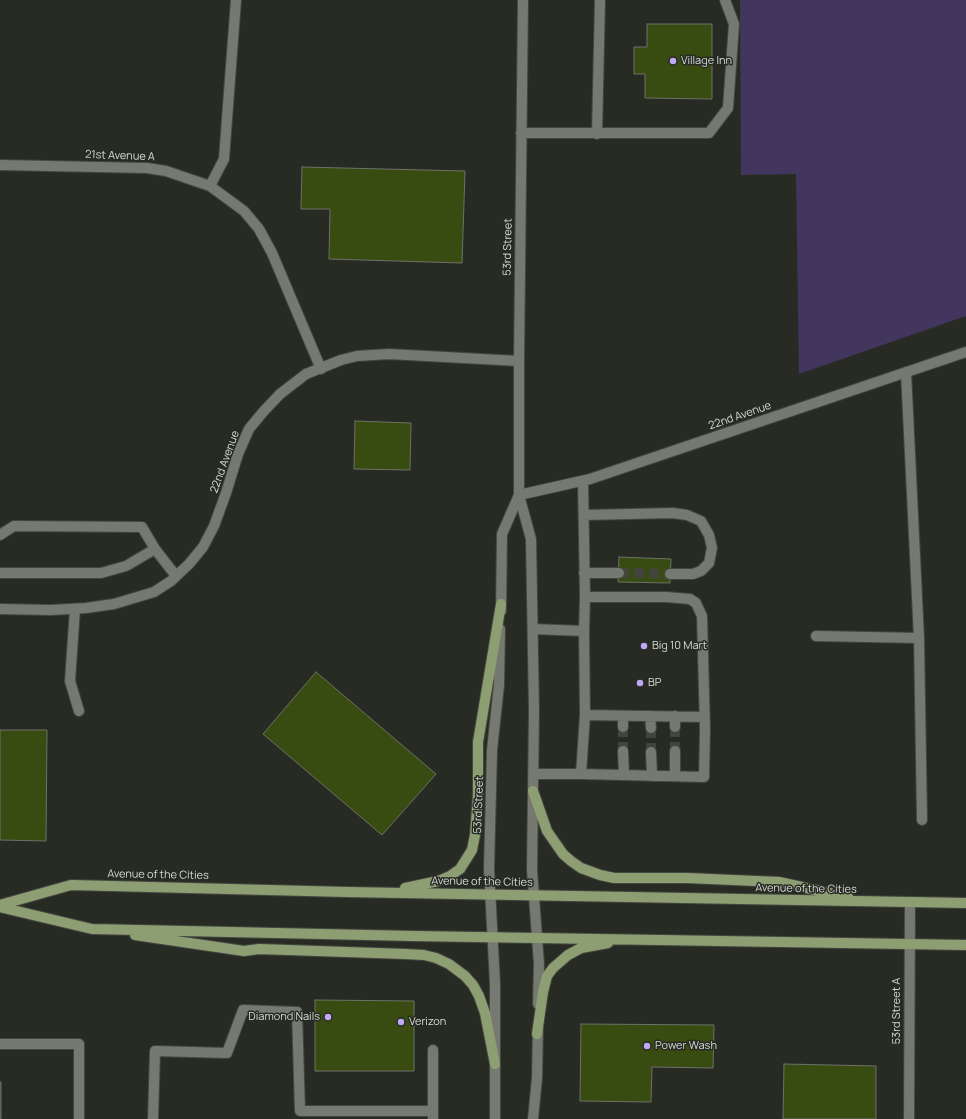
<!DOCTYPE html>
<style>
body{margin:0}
canvas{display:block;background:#272b23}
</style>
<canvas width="966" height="1119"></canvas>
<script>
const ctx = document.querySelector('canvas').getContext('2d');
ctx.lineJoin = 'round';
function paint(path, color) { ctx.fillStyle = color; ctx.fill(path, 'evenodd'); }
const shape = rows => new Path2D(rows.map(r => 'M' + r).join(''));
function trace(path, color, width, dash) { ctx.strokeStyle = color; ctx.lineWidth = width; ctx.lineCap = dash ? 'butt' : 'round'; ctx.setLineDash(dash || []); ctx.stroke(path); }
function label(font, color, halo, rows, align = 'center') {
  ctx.font = font + ' Manrope,sans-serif'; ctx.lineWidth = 3; ctx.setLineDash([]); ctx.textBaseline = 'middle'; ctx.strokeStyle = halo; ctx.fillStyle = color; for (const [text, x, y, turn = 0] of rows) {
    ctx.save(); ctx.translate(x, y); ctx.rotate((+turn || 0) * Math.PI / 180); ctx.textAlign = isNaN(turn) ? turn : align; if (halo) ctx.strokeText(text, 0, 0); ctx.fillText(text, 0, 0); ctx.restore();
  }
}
paint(shape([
 [740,0,966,0,966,316,799,374,796,174,741,175]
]), '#42355e');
const building = shape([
 [647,24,712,24,712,99,645,98,645,74,634,74,634,47,647,47,647,24],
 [302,167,465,171,462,263,329,259,330,209,301,209,302,167],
 [355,421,411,423,410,470,354,469,355,421],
 [619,557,671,559,670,583,618,582,619,557],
 [316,672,436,774,382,835,263,734,316,672],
 [0,730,47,730,46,841,0,840,0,730],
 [315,1000,414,1001,414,1071,315,1071,315,1000],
 [581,1024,714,1025,713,1068,652,1067,651,1102,580,1101,581,1024],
 [784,1064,876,1066,876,1119,783,1119,784,1064],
 [0,1082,1,1082,1,1119,0,1119,0,1082]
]);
paint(building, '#384c12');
trace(building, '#6d7168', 1);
trace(shape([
 [619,573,670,574],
 [623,727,623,751],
 [675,727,675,751],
 [651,728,651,752]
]), '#42453e', 10, [10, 5]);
const minor = shape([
 [523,0,519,361,519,495,531,539,534,711,532,870,539,964,538,1004],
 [521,133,709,133,728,108,734,24,725,0],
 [597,134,600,0],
 [0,165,147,168,166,171,210,186,244,211,259,229,272,253,321,369],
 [210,186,224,159,236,0],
 [906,372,919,638,922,820],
 [583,481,585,597,584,631],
 [519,495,590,479,966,352],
 [584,515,673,513,687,515,701,521,709,535,712,548,709,563,701,571,693,574,670,574],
 [0,535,14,526,142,527,155,549,176,576],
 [0,573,101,573,126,566,155,549],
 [584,573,619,573],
 [0,609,51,610,86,608,114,604,154,592,171,581,189,564,203,547,214,526,226,493,238,454,249,429,263,412,280,394,306,374,341,360,357,356,389,354,519,361],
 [75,609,70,681,79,711],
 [501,611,502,534,519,495],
 [533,629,584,631,585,715,581,774,533,774],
 [816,636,919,638],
 [585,715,704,717],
 [623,716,623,727],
 [650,716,651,728],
 [675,716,675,727],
 [623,751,624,775],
 [675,751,675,776],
 [651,752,652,776],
 [581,774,704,777,705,729,702,616,696,603,690,599,666,597,585,597],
 [0,1044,79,1044,79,1119],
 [153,1119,155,1051,227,1053,243,1010,297,1012,300,1111,433,1111],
 [433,1119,433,1050],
 [495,1119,495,984,489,869,492,750,499,685,500,629],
 [533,1119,537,1078,538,1026],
 [909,1119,910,902]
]);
const major = shape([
 [533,791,547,831,563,854,571,861,581,868,600,875,614,878,687,878,779,882,848,897],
 [405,888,438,881,450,876,460,869,472,850,475,835,478,795,478,742,501,604],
 [0,905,71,885,347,892,966,903],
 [0,907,92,929,413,936,966,945],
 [135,935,244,951,259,949,405,954,424,955,436,958,449,964,465,976,473,985,479,996,485,1013,495,1064],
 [537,1034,543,992,547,976,553,968,568,955,581,948,608,943]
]);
trace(minor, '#444741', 12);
trace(major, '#444741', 12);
trace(minor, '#757970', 10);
trace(major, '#8d9f72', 10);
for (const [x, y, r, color] of [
 [673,61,4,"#bfa9f4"],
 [644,646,4,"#bfa9f4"],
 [640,683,4,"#bfa9f4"],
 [328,1017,4,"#bfa9f4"],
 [401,1022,4,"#bfa9f4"],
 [647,1046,4,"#bfa9f4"]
]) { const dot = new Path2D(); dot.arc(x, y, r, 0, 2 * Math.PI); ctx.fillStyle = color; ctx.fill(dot); trace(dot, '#272b23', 1.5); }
label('11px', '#d8dbd6', '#272b23', [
 ["Village Inn",681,61],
 ["Big 10 Mart",652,646],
 ["BP",648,683],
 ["Diamond Nails",320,1017,"right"],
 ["Verizon",409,1022],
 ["Power Wash",655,1046]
], 'left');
label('11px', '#d8dbd6', '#272b23', [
 ["21st Avenue A",120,156,2],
 ["53rd Street",508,247,-89],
 ["22nd Avenue",740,416,-19],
 ["22nd Avenue",225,462,-70],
 ["53rd Street",479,805,-88],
 ["Avenue of the Cities",158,875,1],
 ["Avenue of the Cities",482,882,1],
 ["Avenue of the Cities",806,889,1],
 ["53rd Street A",897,1011,-90]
]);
</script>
